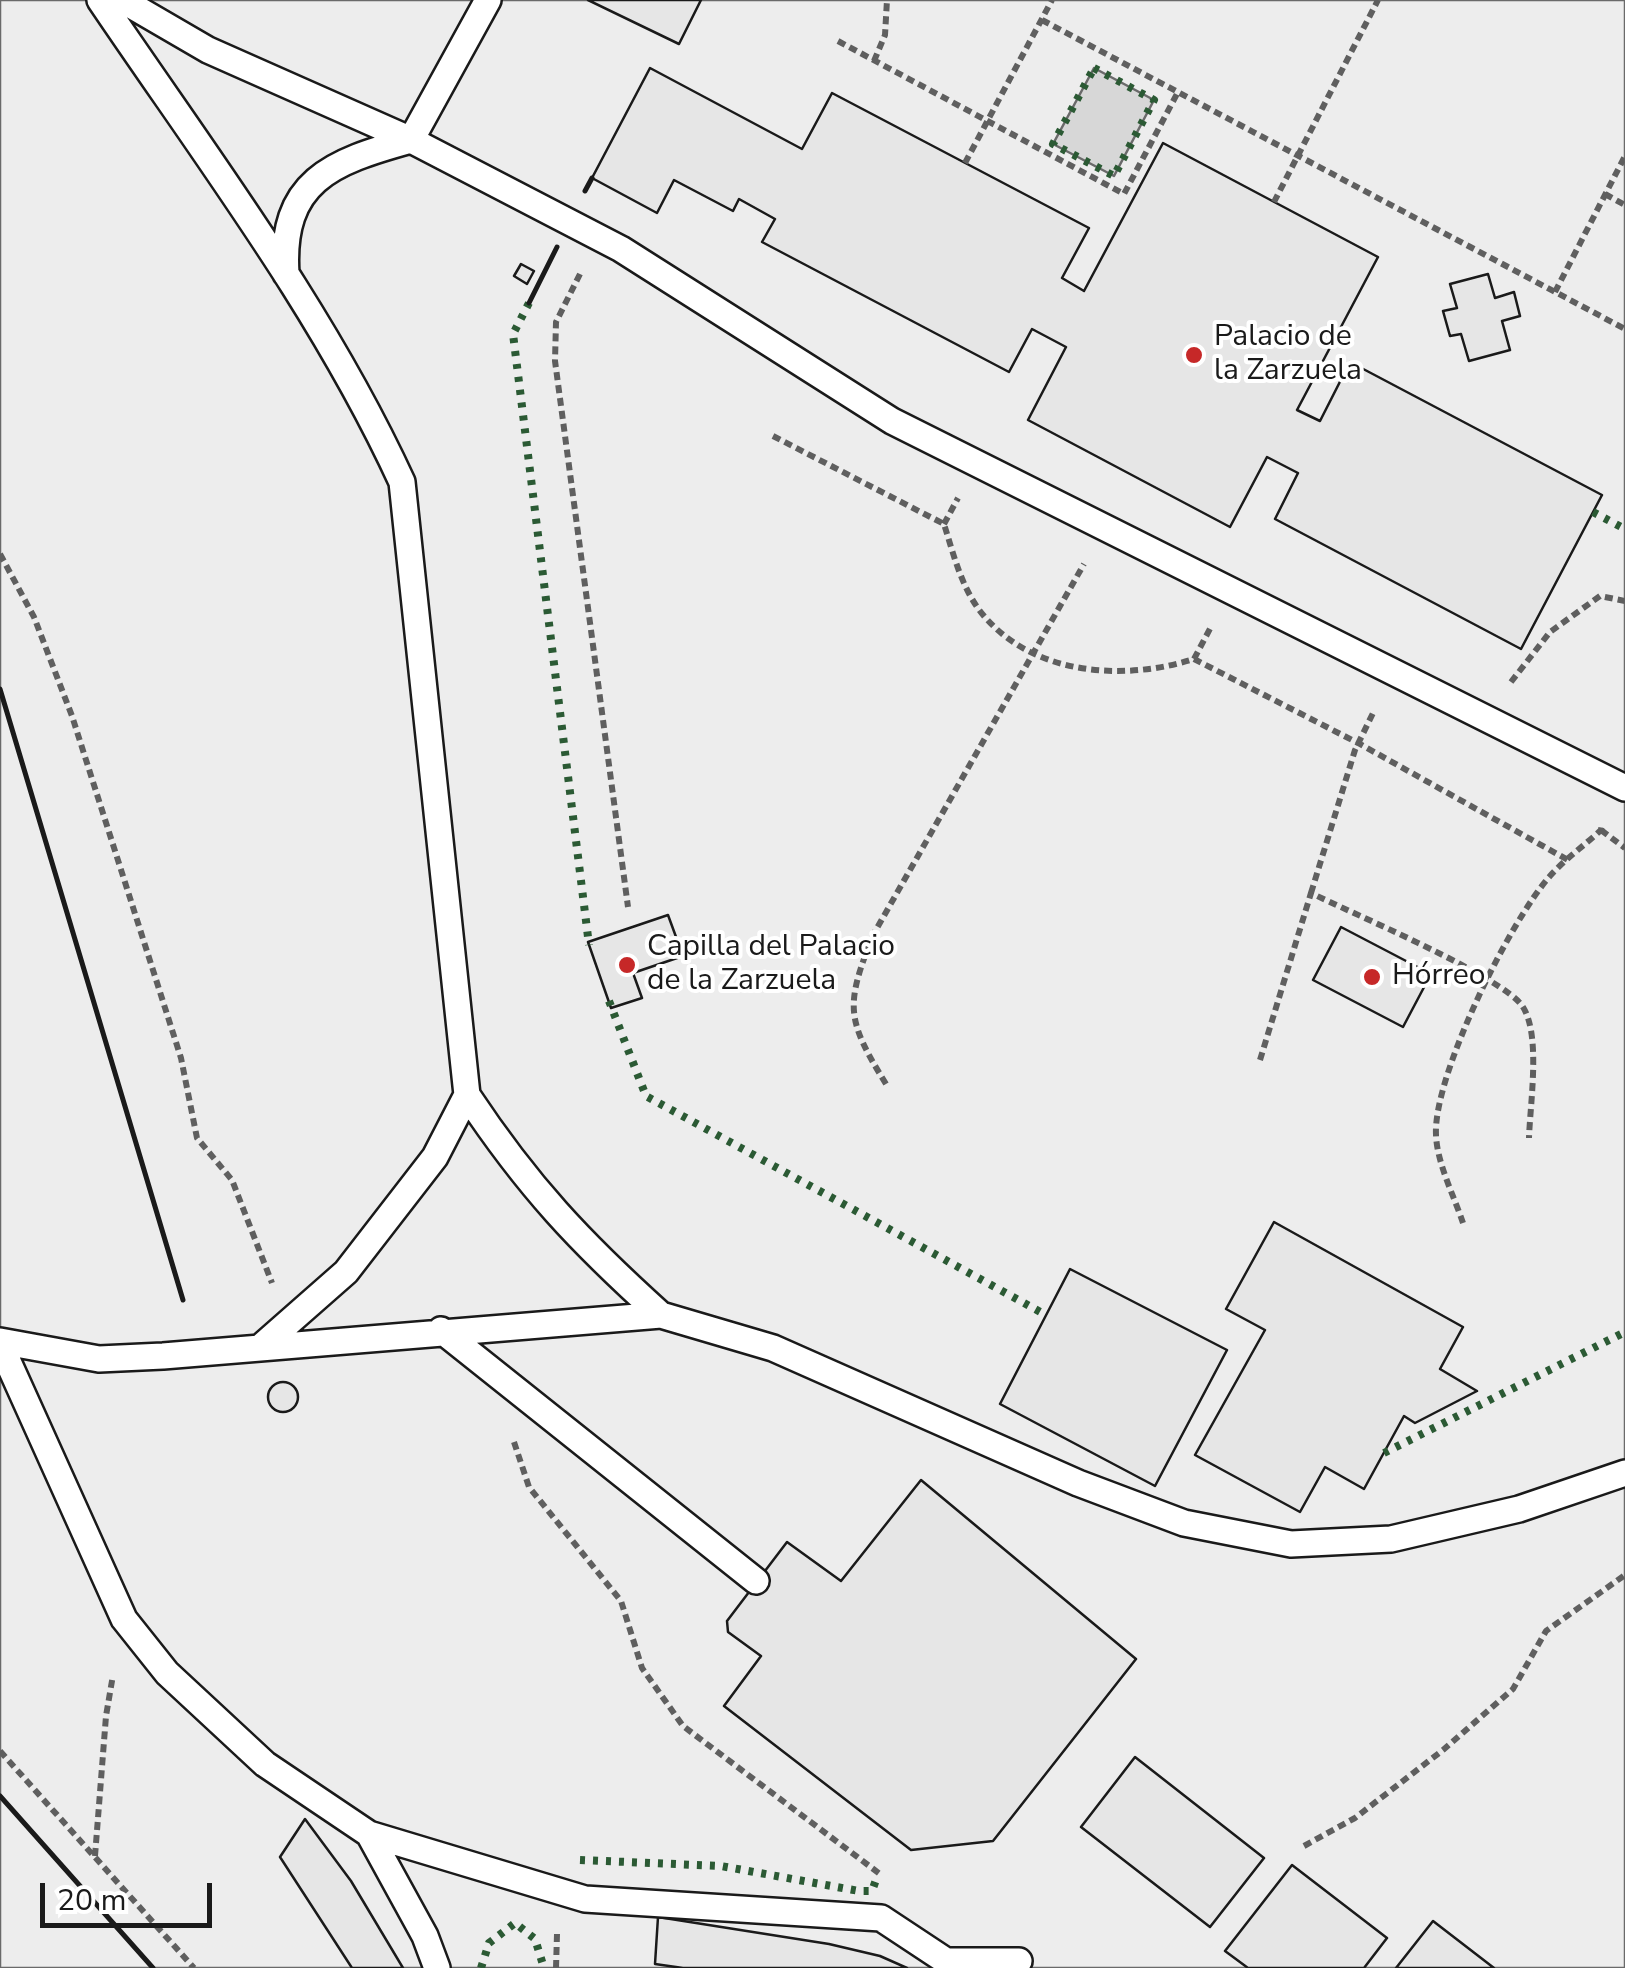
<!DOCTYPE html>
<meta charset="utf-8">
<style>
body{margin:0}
#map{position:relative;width:1625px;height:1968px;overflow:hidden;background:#fff;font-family:"Nunito Sans",sans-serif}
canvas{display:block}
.scale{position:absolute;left:40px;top:1883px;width:172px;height:45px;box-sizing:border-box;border:5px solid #1a1a1a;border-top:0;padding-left:12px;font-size:30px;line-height:35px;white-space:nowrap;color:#1a1a1a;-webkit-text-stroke:8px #fff;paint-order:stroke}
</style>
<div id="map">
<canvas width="1625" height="1968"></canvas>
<div class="scale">20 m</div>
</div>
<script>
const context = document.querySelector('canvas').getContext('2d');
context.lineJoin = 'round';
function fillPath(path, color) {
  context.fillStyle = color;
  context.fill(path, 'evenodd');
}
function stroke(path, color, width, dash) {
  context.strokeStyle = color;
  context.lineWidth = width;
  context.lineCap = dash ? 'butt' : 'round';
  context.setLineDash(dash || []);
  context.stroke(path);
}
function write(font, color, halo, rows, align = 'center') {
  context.font = font + ' "Nunito Sans",sans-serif';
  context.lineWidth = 8;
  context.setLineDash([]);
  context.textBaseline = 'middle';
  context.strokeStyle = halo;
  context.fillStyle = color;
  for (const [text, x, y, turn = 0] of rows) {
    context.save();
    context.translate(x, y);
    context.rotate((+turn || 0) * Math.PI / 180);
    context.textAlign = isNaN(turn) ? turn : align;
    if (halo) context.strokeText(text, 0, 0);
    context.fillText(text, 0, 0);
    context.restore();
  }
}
const built = new Path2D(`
 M 0,0 L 1625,0 L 1625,1968 L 0,1968 Z`);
fillPath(built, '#ededed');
stroke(built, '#6a6a6a', 2.5);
const water = new Path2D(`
 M 1094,68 L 1154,100 L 1114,176 L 1053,144 Z`);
fillPath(water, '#d7d7d7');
stroke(water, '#6a6a6a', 2.5);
const building = new Path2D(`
 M 588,0 L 701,0 L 679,44 Z
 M 650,68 L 802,149 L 832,93 L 1089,228 L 1062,278 L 1084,291 L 1163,143 L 1378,257 L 1297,410 L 1320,421 L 1350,362 L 1602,495 L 1521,649 L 1275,519 L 1298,473 L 1267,457 L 1230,527 L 1028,420 L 1066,347 L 1032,329 L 1009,372 L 762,242 L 775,219 L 739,199 L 733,211 L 674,180 L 657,213 L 592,178 Z
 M 521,264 L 534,271 L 527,284 L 514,276 Z
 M 1488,274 L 1495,298 L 1514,292 L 1520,316 L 1502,321 L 1510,350 L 1469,361 L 1461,334 L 1450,336 L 1443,311 L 1457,308 L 1450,284 Z
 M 668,915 L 683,956 L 633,973 L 642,998 L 611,1008 L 588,942 Z
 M 1341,927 L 1431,974 L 1403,1027 L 1313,980 Z
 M 1274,1222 L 1463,1327 L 1440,1369 L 1477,1391 L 1415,1423 L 1404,1416 L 1364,1489 L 1325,1467 L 1300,1512 L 1195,1455 L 1265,1330 L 1226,1309 Z
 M 1070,1269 L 1227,1350 L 1155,1486 L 1000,1404 Z
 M268 1397a15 15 0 1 1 30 0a15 15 0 1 1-30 0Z
 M 921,1480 L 1136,1659 L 993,1841 L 911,1850 L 724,1706 L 761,1656 L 728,1632 L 727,1621 L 787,1542 L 841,1581 Z
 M 1135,1757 L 1264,1858 L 1210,1927 L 1081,1827 Z
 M 305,1819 L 351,1881 L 403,1968 L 352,1968 L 280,1857 Z
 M 1292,1865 L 1387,1938 L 1364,1968 L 1248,1968 L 1225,1951 Z
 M 658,1917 L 829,1944 L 880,1956 L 907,1968 L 683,1968 L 655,1964 Z
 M 1433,1921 L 1494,1968 L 1396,1968 Z`);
fillPath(building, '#e6e6e6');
stroke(building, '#1a1a1a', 2.5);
const service = new Path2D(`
 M 100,0 C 206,157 323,310 402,482 L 467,1095 L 435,1157 L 346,1272 L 263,1345
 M 122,0 L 208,50 L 411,140 C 331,162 280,181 286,274
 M 488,0 L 411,140 L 621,249 L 892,421 L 1625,788
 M 467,1095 C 528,1187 580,1242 661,1315
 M 441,1330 L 756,1581
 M 0,1341 L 99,1359 L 163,1356 L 661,1315 L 773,1348 L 1078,1483 L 1184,1523 L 1291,1544 L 1391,1539 L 1519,1509 L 1625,1473
 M 0,1344 L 124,1619 L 167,1673 L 265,1764 L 369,1834 L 585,1899 L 881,1918 L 946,1961 L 1019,1961
 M 369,1834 L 425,1936 L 437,1968`);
stroke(service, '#1a1a1a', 30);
stroke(new Path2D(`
 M 1042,20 L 1625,329
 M 838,41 L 1124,194 L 1178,92
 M 874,61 L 885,35 L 887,0
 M 965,163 L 1052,0
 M 1605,194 L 1625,205
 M 1274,202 L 1378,0
 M 580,274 L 556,322 L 555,361 L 628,907
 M 1555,292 L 1625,156
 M 773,436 L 944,524 C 954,556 962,590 984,616 C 1035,676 1125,681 1194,659 L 1358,743 L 1568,860
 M 944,524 L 958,498
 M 0,554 L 34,617 L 72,716 L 181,1058 L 197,1138 L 232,1180 L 272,1283
 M 1194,659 L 1212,625
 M 1511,682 L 1550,632 L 1600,596 L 1625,601
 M 1601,830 L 1625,848
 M 1311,893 L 1355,750 L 1374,711
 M 1260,1060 L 1311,893 C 1349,912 1506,978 1523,1007 C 1541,1036 1530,1104 1529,1138
 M 886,1084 C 846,1019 845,1006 873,935 L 1084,564
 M 1463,1223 C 1454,1196 1437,1163 1436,1135 C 1433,1076 1510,921 1550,876 C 1565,859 1585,845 1601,830 L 1602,823
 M 514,1442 L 529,1487 L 621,1601 L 642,1668 L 683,1726 L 880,1874
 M 0,1751 L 194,1968
 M 1304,1846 L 1355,1818 L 1443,1750 L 1513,1689 L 1546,1631 L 1625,1575
 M 95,1856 L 106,1716 L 113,1675
 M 556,1968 L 557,1934`), '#5f5f5f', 6, [8, 5]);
stroke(service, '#fff', 25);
stroke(new Path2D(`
 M 1094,68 L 1154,100 L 1114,176 L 1053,144 Z
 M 529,303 L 513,334 L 589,945
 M 1593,512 L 1625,529
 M 609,1001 L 646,1096 L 1046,1315
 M 1384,1453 L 1625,1332
 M 580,1860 L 721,1866 L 859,1891 L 872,1891 L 877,1877
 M 481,1968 L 489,1943 L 515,1923 L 535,1939 L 544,1968`), '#2b5a34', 8, [5, 8]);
stroke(new Path2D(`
 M 585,191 L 592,178
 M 529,303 L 557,247
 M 0,689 L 183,1300
 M 0,1796 L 153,1968`), '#1a1a1a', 5);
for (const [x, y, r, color] of [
 [1194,355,10,"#c62828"],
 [627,965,10,"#c62828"],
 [1372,977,10,"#c62828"]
]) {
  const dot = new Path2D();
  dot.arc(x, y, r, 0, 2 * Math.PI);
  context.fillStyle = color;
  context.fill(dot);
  stroke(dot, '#fff', 4);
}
write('30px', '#1a1a1a', '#fff', [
 ["Palacio de",1214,338],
 ["la Zarzuela",1214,372],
 ["Capilla del Palacio",647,948],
 ["de la Zarzuela",647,982],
 ["Hórreo",1392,977]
], 'left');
</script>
